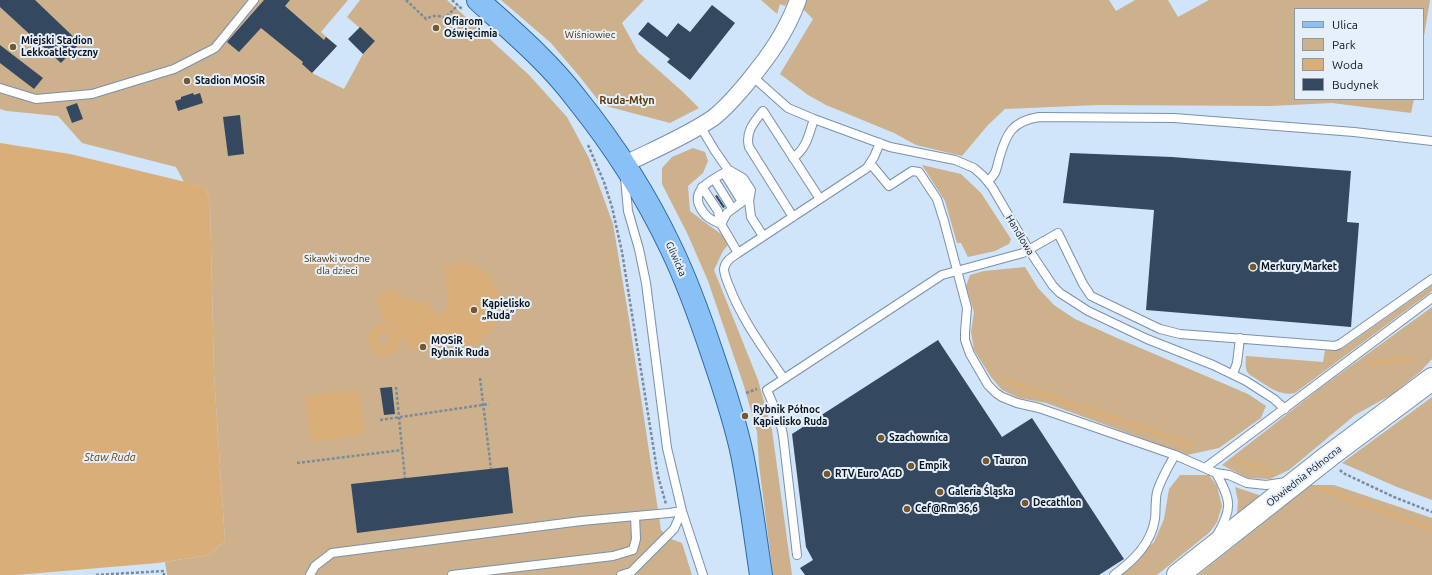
<!DOCTYPE html>
<meta charset="utf-8">
<style>
body{margin:0}
#map{position:relative;width:1432px;height:575px;overflow:hidden;background:#d0e4fa;font-family:Ubuntu,sans-serif}
canvas{display:block}
.legend{position:absolute;left:1294px;top:8px;width:130px;height:92px;box-sizing:border-box;background:#e6f0fb;border:1px solid #8e98a3;margin:0;padding:5px 7px;list-style:none;font-size:12px;color:#0b141e}
.legend li{display:flex;align-items:center;gap:8px;height:20px}
.legend b{width:20px;border:1px solid #8e98a3}
</style>
<div id="map">
<canvas width="1432" height="575"></canvas>
<ul class="legend">
<li><b style="height:5px;background:#89c0f6"></b>Ulica</li>
<li><b style="height:11px;background:#cdb08c"></b>Park</li>
<li><b style="height:11px;background:#d9ae78"></b>Woda</li>
<li><b style="height:11px;background:#344960"></b>Budynek</li>
</ul>
</div>
<script>
const context = document.querySelector('canvas').getContext('2d');
context.lineJoin = 'round';
function fillPath(path, color) {
  context.fillStyle = color;
  context.fill(path, 'evenodd');
}
function stroke(path, color, width, dash) {
  context.strokeStyle = color;
  context.lineWidth = width;
  context.lineCap = dash ? 'butt' : 'round';
  context.setLineDash(dash || []);
  context.stroke(path);
}
function write(font, color, halo, rows, align = 'center') {
  context.font = font + ' Ubuntu,sans-serif';
  context.lineWidth = 4;
  context.setLineDash([]);
  context.textBaseline = 'middle';
  context.strokeStyle = halo;
  context.fillStyle = color;
  for (const [text, x, y, turn = 0] of rows) {
    context.save();
    context.translate(x, y);
    context.rotate((+turn || 0) * Math.PI / 180);
    context.textAlign = isNaN(turn) ? turn : align;
    if (halo) context.strokeText(text, 0, 0);
    context.fillText(text, 0, 0);
    context.restore();
  }
}
fillPath(new Path2D(`
 M 0,0 L 348,0 L 321,32 L 337,46 L 312,73 L 344,89 L 363,54 L 375,41 L 347,17 L 360,0 L 447,0 L 529,75 L 567,117 L 589,158 L 613,224 L 629,319 L 661,530 L 671,539 L 682,543 L 692,575 L 167,575 L 165,562 L 209,555 L 225,541 L 214,375 L 210,202 L 206,187 L 184,182 L 176,167 L 82,143 L 58,116 L 7,111 L 0,109 Z
 M 501,0 L 644,0 L 622,23 L 638,52 L 683,92 L 699,108 L 670,123 L 602,105 L 580,77 L 551,43 Z
 M 761,0 L 789,0 L 785,6 L 780,4 L 777,14 Z
 M 805,0 L 1109,0 L 1116,11 L 1135,0 L 1168,0 L 1178,17 L 1209,0 L 1430,0 L 1423,42 L 1423,9 L 1295,9 L 1295,99 L 1414,99 L 1411,113 L 1332,103 L 1271,106 L 1098,105 L 1005,109 L 988,125 L 962,156 L 916,145 L 894,133 L 826,105 L 808,95 L 780,74 L 813,19 L 801,7 Z
 M 693,148 L 705,152 L 708,161 L 703,173 L 688,186 L 690,211 L 703,221 L 731,241 L 723,251 L 714,270 L 758,380 L 772,430 L 792,575 L 773,575 L 759,465 L 757,432 L 744,386 L 708,281 L 688,235 L 662,184 L 662,168 L 672,157 Z
 M 922,165 L 961,174 L 981,193 L 1011,239 L 1009,244 L 995,251 L 968,257 L 961,243 L 957,243 L 945,201 Z
 M 1025,267 L 1038,288 L 1054,305 L 1075,319 L 1117,338 L 1248,394 L 1266,406 L 1261,418 L 1219,448 L 1187,455 L 1046,403 L 1019,398 L 1002,390 L 991,377 L 974,350 L 971,332 L 974,312 L 966,286 L 970,275 L 984,271 Z
 M 1432,285 L 1432,291 L 1295,393 C 1278,397 1264,383 1250,375 C 1244,370 1246,363 1246,356 L 1323,362 L 1325,350 L 1342,349 Z
 M 1432,307 L 1432,359 L 1420,372 L 1391,395 L 1355,415 L 1289,470 L 1270,479 L 1247,478 L 1222,465 L 1319,389 Z
 M 1432,397 L 1432,500 L 1397,487 L 1342,463 Z
 M 1180,475 L 1209,475 L 1217,486 L 1222,506 L 1217,522 L 1210,532 L 1157,575 L 1117,575 L 1154,542 L 1164,519 L 1169,489 Z
 M 1311,485 L 1334,485 L 1432,518 L 1432,575 L 1198,575 Z
 M 1235,487 L 1262,496 L 1237,515 L 1238,501 Z`), '#cdb08c');
fillPath(new Path2D(`
 M 0,143 L 70,154 L 206,187 L 210,202 L 214,375 L 225,541 L 209,555 L 158,563 L 16,575 L 0,575 Z
 M 463,263 C 476,265 487,271 494,282 L 491,284 L 493,287 L 496,286 C 499,291 500,296 501,302 L 499,302 L 499,304 L 501,305 L 500,314 L 496,314 L 495,318 L 498,319 C 492,334 480,343 465,346 L 464,341 L 460,342 L 460,343 L 413,349 L 412,347 L 406,347 L 404,338 L 400,336 C 400,343 399,351 391,354 C 386,356 380,356 376,353 C 357,342 377,311 395,330 L 396,329 L 390,323 L 381,320 L 383,313 C 367,294 395,279 404,301 L 416,299 L 416,303 L 429,302 C 430,315 444,319 448,305 L 444,265 L 450,264 L 451,268 L 455,267 L 454,264 ZM 385,333 L 390,337 L 391,341 L 387,345 L 383,346 L 378,342 L 378,338 L 381,334 Z
 M 359,390 L 364,434 L 311,442 L 305,396 Z`), '#d9ae78');
stroke(new Path2D(`
 M 1369,363 L 1415,359
 M 1005,381 L 1192,445
 M 1237,460 L 1271,472
 M 1319,488 L 1432,529`), '#d9ae78', 4.5);
fillPath(new Path2D(`
 M 0,0 L 35,0 L 80,43 L 61,63 L 0,7 Z
 M 264,0 L 290,0 L 285,6 L 324,40 L 326,37 L 337,46 L 312,73 L 302,64 L 303,62 L 261,28 L 239,52 L 227,42 Z
 M 712,5 L 735,23 L 690,80 L 667,62 L 670,59 L 638,34 L 648,22 L 667,37 L 678,23 L 690,32 Z
 M 360,27 L 375,41 L 363,54 L 348,39 Z
 M 0,45 L 43,78 L 34,89 L 0,63 Z
 M 193,93 L 194,95 L 200,93 L 203,103 L 178,111 L 175,101 L 181,99 L 181,97 Z
 M 77,103 L 83,119 L 72,123 L 66,107 Z
 M 240,115 L 244,154 L 228,156 L 223,117 Z
 M 1070,153 L 1172,157 L 1351,171 L 1347,222 L 1359,223 L 1351,327 L 1146,310 L 1154,210 L 1063,203 Z
 M 717,195 L 725,207 L 723,208 L 715,196 Z
 M 938,340 L 1002,437 L 1032,418 L 1124,559 L 1099,575 L 805,575 L 800,568 L 813,560 L 806,547 L 792,434 Z
 M 392,387 L 395,414 L 384,415 L 380,388 Z
 M 508,467 L 513,513 L 357,533 L 351,484 Z`), '#344960');
const service = new Path2D(`
 M 752,76 L 788,108 L 814,119 L 890,147 L 955,160 L 974,168 L 983,176 L 992,187 L 1029,250 L 1053,286 L 1060,293 L 1088,311 L 1147,339 L 1213,365 L 1246,381 L 1274,399 L 1285,409
 M 0,88 L 36,99 L 92,94 L 174,69 L 215,48 L 254,0
 M 700,126 L 715,151 L 745,194 L 749,201 L 751,217 L 763,236
 M 793,158 C 807,148 809,134 814,119
 M 870,163 L 889,186 L 912,171 L 919,172 L 937,199 L 944,221 L 967,308 L 965,332 L 965,340 L 970,354 L 988,385 L 996,393 L 1002,397 L 1017,403 L 1039,408 L 1175,455 L 1216,473 L 1229,475 L 1247,483 L 1266,485 L 1286,482
 M 724,173 L 742,202 L 727,213 L 721,224 C 710,219 706,218 700,207 C 690,188 716,178 729,170 L 743,178 L 751,190 L 749,201
 M 625,178 L 628,211 L 639,249 L 646,283 L 667,448 L 682,511 L 703,575
 M 714,179 L 732,208
 M 988,181 C 997,173 996,170 999,159 C 1006,134 1012,121 1039,117 L 1174,118 L 1354,132 L 1432,141
 M 702,187 L 718,211 L 721,224 L 738,253
 M 793,217 L 749,147 C 745,132 754,122 763,111 L 820,199
 M 1233,374 L 1237,363 L 1240,338
 M 784,379 C 764,349 742,320 729,286 C 727,281 724,274 724,269 C 725,261 732,257 738,253 L 867,168 L 874,157 L 880,143
 M 1205,468 L 1432,298
 M 1216,473 C 1231,500 1233,508 1217,535
 M 797,555 L 783,435 L 780,421 L 767,390 L 942,275 L 1023,253 L 1058,233 L 1083,284 L 1091,296 L 1160,329 L 1180,334 L 1335,346 L 1340,344 L 1432,279
 M 310,575 L 315,566 L 332,553 L 581,521 L 669,513 L 682,511 L 674,529 L 631,572 L 621,575
 M 452,575 L 613,556 L 633,550 L 636,539 L 635,516
 M 1114,575 C 1133,561 1151,544 1155,519 C 1156,510 1155,501 1157,492 C 1161,479 1168,467 1175,455`);
const minor = new Path2D(`
 M 623,165 C 653,150 685,137 713,118 C 726,108 737,95 747,83 C 769,56 786,33 798,0`);
const secondary = new Path2D(`
 M 1178,575 L 1329,456 L 1432,379`);
const primary = new Path2D(`
 M 478,0 C 512,31 548,61 576,98 C 613,144 646,195 671,248 C 688,283 701,320 713,356 C 724,388 735,421 742,454 C 750,494 755,535 761,575`);
stroke(service, '#7a91ab', 10);
stroke(minor, '#7a91ab', 18);
stroke(secondary, '#7a91ab', 24);
stroke(primary, '#2a68a6', 24);
stroke(new Path2D(`
 M 406,0 L 426,19 C 433,15 438,15 445,18 L 458,5
 M 452,0 L 462,9
 M 588,145 L 604,182 L 612,207 L 622,252 L 658,476 L 666,504
 M 480,378 L 491,469
 M 396,387 L 405,478
 M 746,393 L 757,389
 M 380,420 L 489,404
 M 297,463 L 402,450
 M 1340,470 L 1343,473 L 1394,497 L 1432,512
 M 96,575 L 164,571 L 164,575`), '#7b8b9b', 2.5, [3, 2]);
stroke(service, '#fff', 8);
stroke(minor, '#fff', 16);
stroke(secondary, '#fff', 22);
stroke(primary, '#89c0f6', 22);
for (const [x, y, r, color] of [
 [436,28,4,"#77572d"],
 [13,47,4,"#77572d"],
 [187,81,4,"#77572d"],
 [1253,267,4,"#77572d"],
 [474,310,4,"#77572d"],
 [423,347,4,"#77572d"],
 [745,416,4,"#77572d"],
 [881,438,4,"#77572d"],
 [986,461,4,"#77572d"],
 [911,466,4,"#77572d"],
 [827,474,4,"#77572d"],
 [940,492,4,"#77572d"],
 [1025,503,4,"#77572d"],
 [907,509,4,"#77572d"]
]) {
  const dot = new Path2D();
  dot.arc(x, y, r, 0, 2 * Math.PI);
  context.fillStyle = color;
  context.fill(dot);
  stroke(dot, '#e6f0fb', 1.5);
}
write('bold 10px', '#0b141e', '#e6f0fb', [
 ["Ofiarom",444,22],
 ["Oświęcimia",444,34],
 ["Miejski Stadion",21,41],
 ["Lekkoatletyczny",21,53],
 ["Stadion MOSiR",195,81],
 ["Merkury Market",1261,267],
 ["Kąpielisko",482,304],
 ["„Ruda”",482,316],
 ["MOSiR",431,341],
 ["Rybnik Ruda",431,353],
 ["Rybnik Północ",753,410],
 ["Kąpielisko Ruda",753,422],
 ["Szachownica",889,438],
 ["Tauron",994,461],
 ["Empik",919,466],
 ["RTV Euro AGD",835,474],
 ["Galeria Śląska",948,492],
 ["Decathlon",1033,503],
 ["Cef@Rm 36,6",915,509]
], 'left');
write('10px', '#4b2f01', '#e6f0fb', [
 ["Wiśniowiec",590,35],
 ["Sikawki wodne",337,259],
 ["dla dzieci",337,271]
]);
write('10px', '#0b141e', '#e6f0fb', [
 ["Handlowa",1020,235,59],
 ["Gliwicka",676,259,66],
 ["Obwiednia Północna",1304,476,-38]
]);
write('bold 11px', '#5d3b03', '#e6f0fb', [
 ["Ruda-Młyn",627,100]
]);
write('italic 11px', '#62441a', '#e6f0fb', [
 ["Staw Ruda",110,457]
]);
</script>
